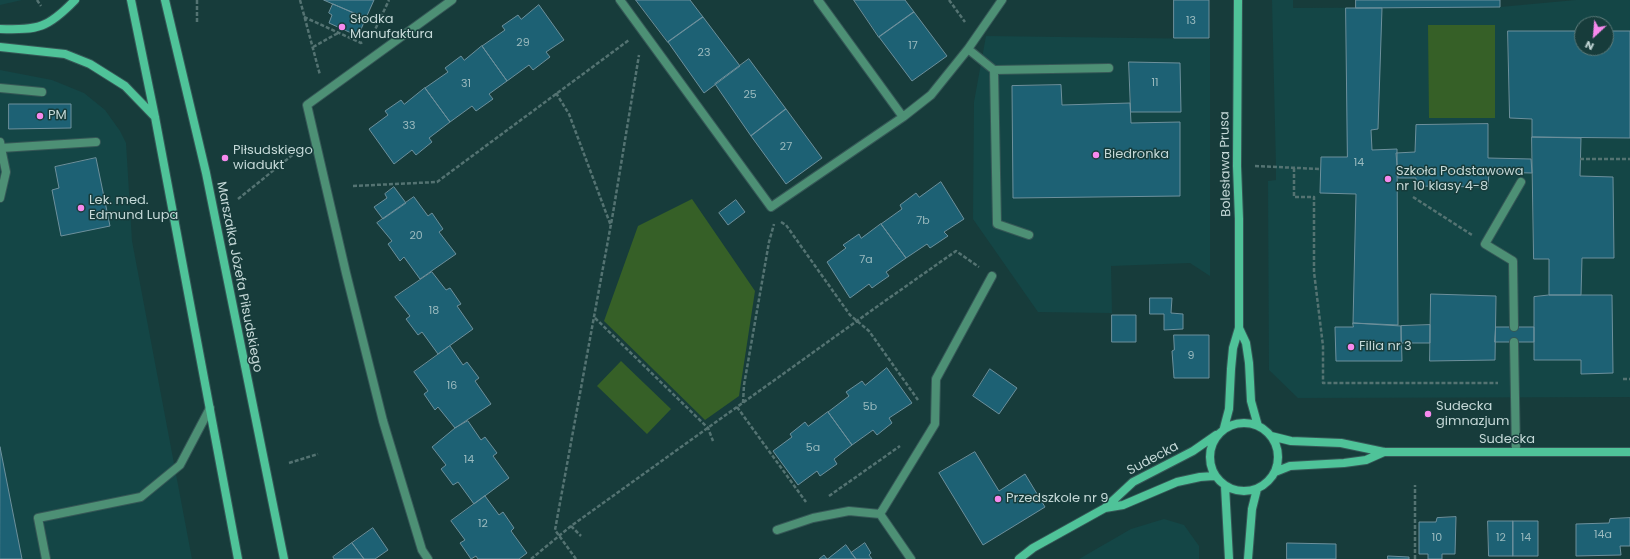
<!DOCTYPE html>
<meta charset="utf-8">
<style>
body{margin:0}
#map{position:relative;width:1630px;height:559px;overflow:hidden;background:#173c3b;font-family:Poppins,sans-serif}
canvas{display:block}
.north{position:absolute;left:1574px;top:16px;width:40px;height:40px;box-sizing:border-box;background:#173c3b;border:1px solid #5c7a79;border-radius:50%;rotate:206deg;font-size:11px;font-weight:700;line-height:16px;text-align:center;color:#c4d8d7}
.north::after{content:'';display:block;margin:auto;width:14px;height:18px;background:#f689ed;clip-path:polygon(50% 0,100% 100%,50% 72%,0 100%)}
</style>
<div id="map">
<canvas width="1630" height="559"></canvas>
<div class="north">N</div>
</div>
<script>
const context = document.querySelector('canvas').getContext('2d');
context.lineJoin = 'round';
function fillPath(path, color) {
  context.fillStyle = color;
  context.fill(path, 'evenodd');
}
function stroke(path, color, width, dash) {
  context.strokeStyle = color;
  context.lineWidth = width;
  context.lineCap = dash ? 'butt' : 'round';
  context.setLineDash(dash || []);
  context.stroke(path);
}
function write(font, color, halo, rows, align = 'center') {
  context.font = font + ' Poppins,sans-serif';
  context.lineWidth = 3;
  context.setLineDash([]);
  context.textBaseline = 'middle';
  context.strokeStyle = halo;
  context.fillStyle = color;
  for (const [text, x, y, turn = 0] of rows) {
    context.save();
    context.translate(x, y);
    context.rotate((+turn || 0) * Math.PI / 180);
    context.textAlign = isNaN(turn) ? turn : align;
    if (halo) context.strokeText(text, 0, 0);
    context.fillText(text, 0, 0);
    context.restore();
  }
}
fillPath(new Path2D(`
 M 0,0 L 22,0 L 0,5 Z
 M 1272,0 L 1293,0 L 1293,8 L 1500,7 L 1576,0 L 1630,0 L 1630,397 L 1298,398 L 1269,370 L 1268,181 L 1276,180 L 1276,167 ZM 1582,24 L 1606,24 L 1606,48 L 1582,48 Z
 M 986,36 L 1210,39 L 1210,276 L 1190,263 L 1111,266 L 1112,313 L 1038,312 L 973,219 L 974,102 Z
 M 0,70 L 52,80 L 84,93 L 105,110 L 120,131 L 126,143 L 132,241 L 192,559 L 0,559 Z
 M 1164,519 L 1184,525 L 1199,546 L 1199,559 L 1079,559 L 1131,529 Z`), '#144646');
fillPath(new Path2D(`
 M 1428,25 L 1495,25 L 1495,118 L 1429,118 Z
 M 692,199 L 755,291 L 739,396 L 705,420 L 604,321 L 638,226 Z
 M 621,361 L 671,409 L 647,434 L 597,386 Z`), '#366027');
const building = new Path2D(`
 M 324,0 L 374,0 L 366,18 Z
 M 636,0 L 690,0 L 703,17 L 668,42 Z
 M 854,0 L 905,0 L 914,12 L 879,37 Z
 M 1174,0 L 1209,0 L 1209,38 L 1174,38 Z
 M 1356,0 L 1500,0 L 1500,7 L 1356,8 Z
 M 333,4 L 366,18 L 358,36 L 329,23 L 332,15 L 329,13 Z
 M 539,5 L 564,40 L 546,52 L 550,57 L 533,70 L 529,65 L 507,81 L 482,46 L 505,30 L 502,26 L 518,15 L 521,19 Z
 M 1346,8 L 1382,8 L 1378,129 L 1371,130 L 1372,150 L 1397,149 L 1398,325 L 1353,323 L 1356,194 L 1320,193 L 1321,157 L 1347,157 Z
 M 914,12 L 947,56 L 912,81 L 879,37 Z
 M 703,17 L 740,66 L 704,93 L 668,42 Z
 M 1508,31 L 1582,31 L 1582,48 L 1606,48 L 1606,31 L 1630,31 L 1630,138 L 1532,137 L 1532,119 L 1510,118 Z
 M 482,46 L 507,81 L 489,94 L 493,99 L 476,111 L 472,106 L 450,122 L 425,88 L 448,72 L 445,68 L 461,56 L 464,60 Z
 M 749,59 L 786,109 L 751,136 L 715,84 Z
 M 1129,62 L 1180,63 L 1181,112 L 1131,112 Z
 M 1061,85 L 1062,105 L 1130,103 L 1131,123 L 1180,122 L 1180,196 L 1013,198 L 1012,86 Z
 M 425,88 L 450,122 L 429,138 L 432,142 L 416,155 L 412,150 L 394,164 L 369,129 L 388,115 L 385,111 L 401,100 L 404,104 Z
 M 9,104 L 71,104 L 71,128 L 9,129 Z
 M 786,109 L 822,158 L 786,184 L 751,136 Z
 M 1488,124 L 1488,158 L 1531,159 L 1532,173 L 1489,172 L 1488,187 L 1416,186 L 1416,178 L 1398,178 L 1396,153 L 1415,152 L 1416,125 Z
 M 1532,137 L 1581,138 L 1580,176 L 1613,177 L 1614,258 L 1582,258 L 1581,295 L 1549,295 L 1549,259 L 1534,259 Z
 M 96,158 L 110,226 L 61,236 L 52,190 L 59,188 L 55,167 Z
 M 941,182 L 964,219 L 944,232 L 948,236 L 930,248 L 927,244 L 906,258 L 881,224 L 902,209 L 900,205 L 916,193 L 919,197 Z
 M 394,187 L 406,203 L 383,219 L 374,207 L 387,198 L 385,194 Z
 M 414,197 L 428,216 L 432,213 L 443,229 L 439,232 L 456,254 L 420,279 L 404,257 L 400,261 L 388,244 L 392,241 L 377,223 Z
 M 736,200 L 745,212 L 728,225 L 719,213 Z
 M 881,224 L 906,258 L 886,272 L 889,276 L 876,285 L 872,288 L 869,284 L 850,298 L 827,262 L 846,248 L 843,245 L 859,234 L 861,238 Z
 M 432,272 L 446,290 L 450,288 L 461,304 L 457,306 L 473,329 L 438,354 L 422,332 L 418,335 L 406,319 L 410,316 L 395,297 Z
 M 1431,294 L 1496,296 L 1495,360 L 1430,361 Z
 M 1549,295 L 1612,295 L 1613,373 L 1581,374 L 1581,360 L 1534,360 L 1534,297 Z
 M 1150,298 L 1172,298 L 1171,313 L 1183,314 L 1183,329 L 1164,330 L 1164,314 L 1150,314 Z
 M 1112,315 L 1136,315 L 1136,342 L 1112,342 Z
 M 1353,323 L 1401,326 L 1402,361 L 1336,361 L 1335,327 L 1353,327 Z
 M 1430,325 L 1430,343 L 1401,343 L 1401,326 Z
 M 1496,327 L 1534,327 L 1534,342 L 1495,342 Z
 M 1174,335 L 1209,335 L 1209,378 L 1174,378 L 1172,351 L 1174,350 Z
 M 450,346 L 463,365 L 467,362 L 479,378 L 475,381 L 491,404 L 455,428 L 438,407 L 435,410 L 424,394 L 428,391 L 414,372 Z
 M 887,368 L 912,403 L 889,418 L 892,423 L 877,435 L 873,430 L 852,445 L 828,412 L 849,396 L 846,392 L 862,381 L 865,385 Z
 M 990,369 L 1017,388 L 999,414 L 973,396 Z
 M 828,412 L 852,445 L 834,459 L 837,464 L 820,476 L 817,471 L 798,485 L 773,451 L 792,437 L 790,434 L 805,422 L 808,426 Z
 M 468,421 L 481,440 L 485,437 L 497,453 L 493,456 L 509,478 L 474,504 L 458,482 L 453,485 L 441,469 L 446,465 L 432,447 L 455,428 Z
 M 0,447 L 22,559 L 0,559 Z
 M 975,452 L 999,491 L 1025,474 L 1045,507 L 983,545 L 939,473 Z
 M 485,496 L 499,515 L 503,512 L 514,528 L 511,531 L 527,553 L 519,559 L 478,559 L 476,556 L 471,559 L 460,543 L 465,540 L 451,521 Z
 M 1456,517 L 1455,554 L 1442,554 L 1442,559 L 1428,559 L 1428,554 L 1419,554 L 1419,522 L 1436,522 L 1437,518 Z
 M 1630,518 L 1630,546 L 1620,546 L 1621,555 L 1576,556 L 1576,524 L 1609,523 L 1610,519 Z
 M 1488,521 L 1513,521 L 1513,556 L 1489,556 Z
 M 1513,521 L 1538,521 L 1538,556 L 1513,556 Z
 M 373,528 L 388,550 L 375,559 L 364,559 L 352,543 Z
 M 352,543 L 364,559 L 334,559 L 333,557 Z
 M 865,543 L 871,553 L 869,555 L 872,559 L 856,559 L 851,553 Z
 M 1287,543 L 1336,544 L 1336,559 L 1287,559 Z
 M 846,545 L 856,559 L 819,559 L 824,555 L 827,559 Z
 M 1388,556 L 1409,557 L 1409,559 L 1388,559 Z`);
fillPath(building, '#1d6174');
stroke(building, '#6d909c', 1);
const lane = new Path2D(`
 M 620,0 L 771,207 L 903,117 L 931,95 L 968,49 L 1002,0
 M 818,0 L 903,117
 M 968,49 L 994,70 L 997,224 L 1029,235
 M 994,70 L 1109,68
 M 0,88 L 42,92
 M 0,142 L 1,148 L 96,142
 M 0,198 L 6,172 L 1,148
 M 1514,327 L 1513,261 L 1485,244 L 1521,182
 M 1514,342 L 1516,452
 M 777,530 L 813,518 L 849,511 L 880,514
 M 46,559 L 38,518 L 141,497 L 180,465 L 210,408
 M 911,559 L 880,514 L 935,424 L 936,379 L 992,276`);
const street = new Path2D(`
 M 428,559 L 422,550 L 383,421 L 346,273 L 307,105 L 452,0`);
const secondary = new Path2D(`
 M 131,0 L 155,117 L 238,559
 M 165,0 L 206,173 L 284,559
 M 0,29 C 39,30 48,28 75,0
 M 0,47 L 65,54 L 90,64 L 125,86 L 155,117
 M 1239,328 L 1246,343 L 1249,363 L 1251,401 L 1258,426
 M1210 457a34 34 0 1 1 68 0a34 34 0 1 1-68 0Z
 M 1224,428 L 1229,409 L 1231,369 L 1233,348 L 1239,328 L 1239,219 L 1237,166 L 1238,0
 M 1271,436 L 1291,441 L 1341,443 L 1384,452 L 1630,452
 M 1275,472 L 1290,466 L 1344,463 L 1366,460 L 1384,452
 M 1225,486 L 1229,559
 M 1105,508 L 1123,505 L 1177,482 L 1200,477 L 1214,476
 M 1019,559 L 1033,548 L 1105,508 L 1133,482 L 1193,451 L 1216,435
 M 1248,559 L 1252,509 L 1257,489`);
stroke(lane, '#365857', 10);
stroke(street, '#365857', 10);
stroke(secondary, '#365857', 10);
stroke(new Path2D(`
 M 37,0 L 41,6
 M 197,0 L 197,23
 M 300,0 L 320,75
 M 949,0 L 965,22
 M 304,17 L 361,43 L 363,42
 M 373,34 L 389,0
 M 313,47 L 338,33
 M 556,93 L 569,114 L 611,226
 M 1580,159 L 1630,159
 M 1255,166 L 1320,169
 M 1294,168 L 1294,197 L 1314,197 L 1314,272 L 1323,346 L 1323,383 L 1498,383
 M 353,186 L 437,182 L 629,40
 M 1413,197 L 1472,235
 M 238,199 L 300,149
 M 781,222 L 786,225 L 850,315 L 869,331 L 918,400
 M 595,318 L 708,428 L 713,441
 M 1623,379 L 1630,379
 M 743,403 L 744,385 L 769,242 L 774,224
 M 737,407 L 806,502
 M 289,463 L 318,454
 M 829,496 L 900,446
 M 571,526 L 581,536
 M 531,559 L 571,526 L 875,308 L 956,251 L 979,267
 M 576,559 L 555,530 L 613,213 L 639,55
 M 1415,559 L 1415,485`), '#547372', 2.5, [4, 2]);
stroke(lane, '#4d9075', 8);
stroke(street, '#4d9075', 8);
stroke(secondary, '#4fc399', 8);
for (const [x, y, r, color] of [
 [342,27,4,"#f689ed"],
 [40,116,4,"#f689ed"],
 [1096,155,4,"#f689ed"],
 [225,158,4,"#f689ed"],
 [1388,179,4,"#f689ed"],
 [81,208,4,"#f689ed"],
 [1351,347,4,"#f689ed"],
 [1428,414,4,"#f689ed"],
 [998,499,4,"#f689ed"]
]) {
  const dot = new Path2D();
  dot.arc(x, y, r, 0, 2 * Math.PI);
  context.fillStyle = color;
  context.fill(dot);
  stroke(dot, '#173c3b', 1.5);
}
write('11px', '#9ababe', null, [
 ["13",1191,21],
 ["29",523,43],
 ["17",913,46],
 ["23",704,53],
 ["11",1155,83],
 ["31",466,84],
 ["25",750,95],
 ["33",409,126],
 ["27",786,147],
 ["14",1359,163],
 ["7b",923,221],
 ["20",416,236],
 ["7a",866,260],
 ["18",434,311],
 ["9",1191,356],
 ["16",452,386],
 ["5b",870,407],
 ["5a",813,448],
 ["14",469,460],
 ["12",483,524],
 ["14a",1603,535],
 ["10",1437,538],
 ["12",1501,538],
 ["14",1526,538]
]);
write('13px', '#c4d8d7', '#173c3b', [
 ["Słodka",350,20],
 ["Manufaktura",350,35],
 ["PM",48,116],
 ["Piłsudskiego",233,151],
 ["wiadukt",233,166],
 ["Biedronka",1104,155],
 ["Szkoła Podstawowa",1396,172],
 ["nr 10 klasy 4-8",1396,187],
 ["Lek. med.",89,201],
 ["Edmund Lupa",89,216],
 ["Filia nr 3",1359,347],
 ["Sudecka",1436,407],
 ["gimnazjum",1436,422],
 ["Przedszkole nr 9",1006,499]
], 'left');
write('13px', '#c4d8d7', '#173c3b', [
 ["Bolesława Prusa",1226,164,-91],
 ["Marszałka Józefa Piłsudskiego",239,277,79],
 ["Sudecka",1507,440],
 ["Sudecka",1153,459,-28]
]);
</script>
